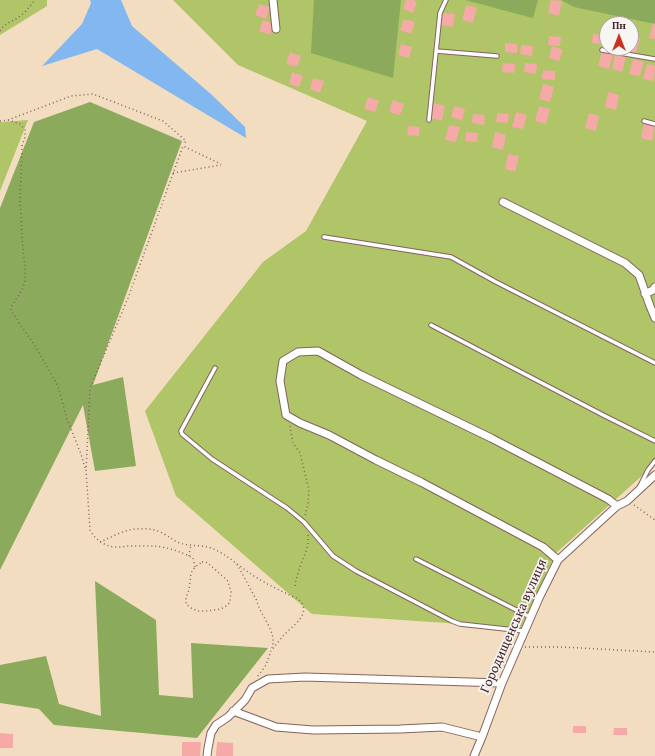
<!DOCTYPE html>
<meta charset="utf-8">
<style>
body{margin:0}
#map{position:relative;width:655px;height:756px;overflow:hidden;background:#f3ddc0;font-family:"Gentium Book Plus",serif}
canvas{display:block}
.north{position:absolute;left:599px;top:16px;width:40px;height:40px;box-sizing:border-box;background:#f6f6f2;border:1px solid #b1a0a2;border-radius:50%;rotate:0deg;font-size:11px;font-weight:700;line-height:16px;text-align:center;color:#4a1f2b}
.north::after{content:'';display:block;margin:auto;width:14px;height:18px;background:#c8321e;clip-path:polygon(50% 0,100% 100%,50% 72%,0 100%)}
</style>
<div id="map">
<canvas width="655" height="756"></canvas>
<div class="north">Пн</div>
</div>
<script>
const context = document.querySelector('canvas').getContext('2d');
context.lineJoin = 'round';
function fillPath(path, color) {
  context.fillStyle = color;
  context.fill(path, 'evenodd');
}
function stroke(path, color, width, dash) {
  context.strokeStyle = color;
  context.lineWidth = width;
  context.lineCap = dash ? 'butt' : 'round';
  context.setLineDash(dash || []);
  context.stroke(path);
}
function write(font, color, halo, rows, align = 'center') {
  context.font = font + ' "Gentium Book Plus",serif';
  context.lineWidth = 3.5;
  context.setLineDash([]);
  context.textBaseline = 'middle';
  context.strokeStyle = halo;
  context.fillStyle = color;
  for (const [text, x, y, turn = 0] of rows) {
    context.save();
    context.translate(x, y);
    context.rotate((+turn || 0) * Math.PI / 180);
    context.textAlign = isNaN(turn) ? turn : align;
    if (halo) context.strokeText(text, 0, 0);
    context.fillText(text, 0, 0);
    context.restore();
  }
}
fillPath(new Path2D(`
 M 0,0 L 47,0 L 47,6 L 0,35 Z
 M 173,0 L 655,0 L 655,464 L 556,553 L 521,628 L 312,614 L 176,496 L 145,411 L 263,262 L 306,231 L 367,121 L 238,65 ZM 607,24 L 631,24 L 631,48 L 607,48 Z
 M 28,120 L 0,191 L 0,122 Z`), '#b0c468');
fillPath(new Path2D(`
 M 314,0 L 401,0 L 393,78 L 311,53 Z
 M 465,0 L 538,0 L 533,18 Z
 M 561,0 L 655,0 L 655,24 L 574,7 Z
 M 90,102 L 182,141 L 93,385 L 123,377 L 136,466 L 95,471 L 83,405 L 0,570 L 0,208 L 34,122 Z
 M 95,581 L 156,620 L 159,695 L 193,698 L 191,643 L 268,648 L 197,738 L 54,725 L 39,709 L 0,703 L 0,665 L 46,656 L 59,704 L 101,716 Z`), '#8caa5c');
fillPath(new Path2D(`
 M 90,0 L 121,0 L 132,26 L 212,95 L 245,127 L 246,138 L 97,49 L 42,66 L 82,24 L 91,3 Z`), '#82b7f0');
fillPath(new Path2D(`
 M 406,0 L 413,0 L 417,1 L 413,13 L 403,9 Z
 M 551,0 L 562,1 L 559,16 L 548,13 Z
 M 259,4 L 270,7 L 266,19 L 255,15 Z
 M 466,5 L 477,8 L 473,23 L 462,20 Z
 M 442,13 L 455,14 L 453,27 L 441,25 Z
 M 404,19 L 415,22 L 411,34 L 400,30 Z
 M 263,20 L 273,23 L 270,35 L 259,31 Z
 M 653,23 L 655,24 L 655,39 L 649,38 Z
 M 593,34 L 605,35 L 605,44 L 607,37 L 607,45 L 592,43 Z
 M 549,36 L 561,37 L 560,46 L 548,45 Z
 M 631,36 L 640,38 L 636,53 L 625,51 L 626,48 L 631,48 Z
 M 505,43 L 517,44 L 517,53 L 505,52 Z
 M 401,44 L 412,47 L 409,58 L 398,55 Z
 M 521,45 L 533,46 L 532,56 L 520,54 Z
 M 552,46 L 563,50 L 559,61 L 549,58 Z
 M 602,51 L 613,54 L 609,69 L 598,66 Z
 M 290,52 L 301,56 L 297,67 L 286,64 Z
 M 615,54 L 626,57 L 622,72 L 612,69 Z
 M 633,59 L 644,62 L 640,76 L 629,74 Z
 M 503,63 L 515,64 L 514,73 L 502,72 Z
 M 525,63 L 537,64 L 536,74 L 524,72 Z
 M 647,64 L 655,66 L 654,81 L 643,79 Z
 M 543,70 L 555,71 L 555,80 L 542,79 Z
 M 292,72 L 303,76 L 299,87 L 289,84 Z
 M 313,78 L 324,81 L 320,93 L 310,89 Z
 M 543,84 L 554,87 L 550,102 L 539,99 Z
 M 608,92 L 619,95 L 616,110 L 605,107 Z
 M 368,97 L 379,101 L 375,112 L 364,109 Z
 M 393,100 L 404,104 L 400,115 L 389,112 Z
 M 434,103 L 445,106 L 442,121 L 431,118 Z
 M 454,106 L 465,109 L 462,121 L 451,117 Z
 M 539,106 L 550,109 L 546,124 L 535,121 Z
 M 516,112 L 527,115 L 523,129 L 512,127 Z
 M 497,113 L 509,114 L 508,123 L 496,122 Z
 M 589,113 L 599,116 L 596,131 L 585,128 Z
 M 473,114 L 485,115 L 484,125 L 472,123 Z
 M 644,123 L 655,126 L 652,141 L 641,138 Z
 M 449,125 L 460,127 L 456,142 L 445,140 Z
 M 408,126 L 420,127 L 419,136 L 407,135 Z
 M 466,132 L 478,133 L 477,142 L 465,141 Z
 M 495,132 L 506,135 L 503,150 L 492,147 Z
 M 508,154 L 519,156 L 515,172 L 505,169 Z
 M 573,726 L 586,726 L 586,733 L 573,733 Z
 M 614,728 L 627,728 L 627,735 L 613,735 Z
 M 0,733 L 13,734 L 13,748 L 0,748 Z
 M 182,742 L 201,742 L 200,756 L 182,756 Z
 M 217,742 L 233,743 L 233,756 L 216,756 Z`), '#f5aaa7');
const lane = new Path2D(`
 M 602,50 L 655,59
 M 436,51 L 497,56
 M 429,120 L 440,13 L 446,0
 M 644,121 L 655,124
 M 324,237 L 451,257 L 496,282 L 655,363
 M 431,325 L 603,415 L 655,441
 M 215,368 L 181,431 L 182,434 L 212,459 L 287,508 L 304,522 L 333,556 L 356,571 L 452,621 L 460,624 L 524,631
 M 640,486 L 648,470 L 655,461
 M 416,559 L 530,617`);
const street = new Path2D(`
 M 273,0 L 276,29
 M 503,202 L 625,263 L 639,275 L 650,306 L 655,318
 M 645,294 L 653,290 L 655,287
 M 558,560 L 543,547 L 421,482 L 376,460 L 329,435 L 300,423 L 286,415 L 280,381 L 283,361 L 298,352 L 318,351 L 361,375 L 491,438 L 562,475 L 608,499 L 617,506
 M 233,711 L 276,727 L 313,730 L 400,729 L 442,727 L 482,737
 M 207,756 L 208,748 L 211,733 L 216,725 L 228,717 L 245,700 L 252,688 L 268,679 L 305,677 L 502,683
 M 474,756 L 482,737 L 502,683 L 539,598 L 558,560 L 617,506 L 627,501 L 655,475`);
stroke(lane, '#85625f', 5.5);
stroke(street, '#85625f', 9);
stroke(new Path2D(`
 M 0,31 C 5,23 11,22 19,17 C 25,13 30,6 35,0
 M 8,120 L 20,124 L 25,130 L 25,137 L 22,146 L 20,203 L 21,214 L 22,238 L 25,268 L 25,282 L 22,290 L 11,307 L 11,311 L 17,319 L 21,326 L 34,344 L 58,386 L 67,419 L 81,454 L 85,468
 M 0,121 L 8,120 L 71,96 L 93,94 L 163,121 L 186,141 L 183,145
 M 173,173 L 221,165
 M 290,426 L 293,443 L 300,453 L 309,490 L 308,504 L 305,516
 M 634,505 L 655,520
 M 100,542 C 112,537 125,529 137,529 C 147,528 156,529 164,534 C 170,537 174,541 180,543 C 192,547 205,544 216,550 C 230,557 241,568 254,576 C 268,585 283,592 298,599 C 314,613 292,626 283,636 C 279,641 275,646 271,651
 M 189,556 L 190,549 L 191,546
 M 202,562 L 206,562 L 210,565 L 228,581 L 231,592 L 230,601 L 228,605 L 221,609 L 207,611 L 198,611 L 191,608 L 186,604 L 186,597 L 189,590 L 191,573 L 195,567 Z
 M 237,564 L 257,601 C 260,616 278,632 272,648
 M 195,567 L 193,558 C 182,552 167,547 154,546 C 146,546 137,546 129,546 C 126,546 123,547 120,547 C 107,548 96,541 90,530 L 86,470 L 90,388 L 128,298 L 183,146 L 221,164
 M 295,586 C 296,579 298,573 300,567 C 304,556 309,547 308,535
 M 525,647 L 562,647 L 655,652
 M 258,676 L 266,665 L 271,651`), '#85625f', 1.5, [1, 3]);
stroke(lane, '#fff', 3.5);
stroke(street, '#fff', 7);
write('14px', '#4a1f2b', '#f6f6f2', [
 ["Городищенська вулиця",514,626,-66]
]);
</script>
